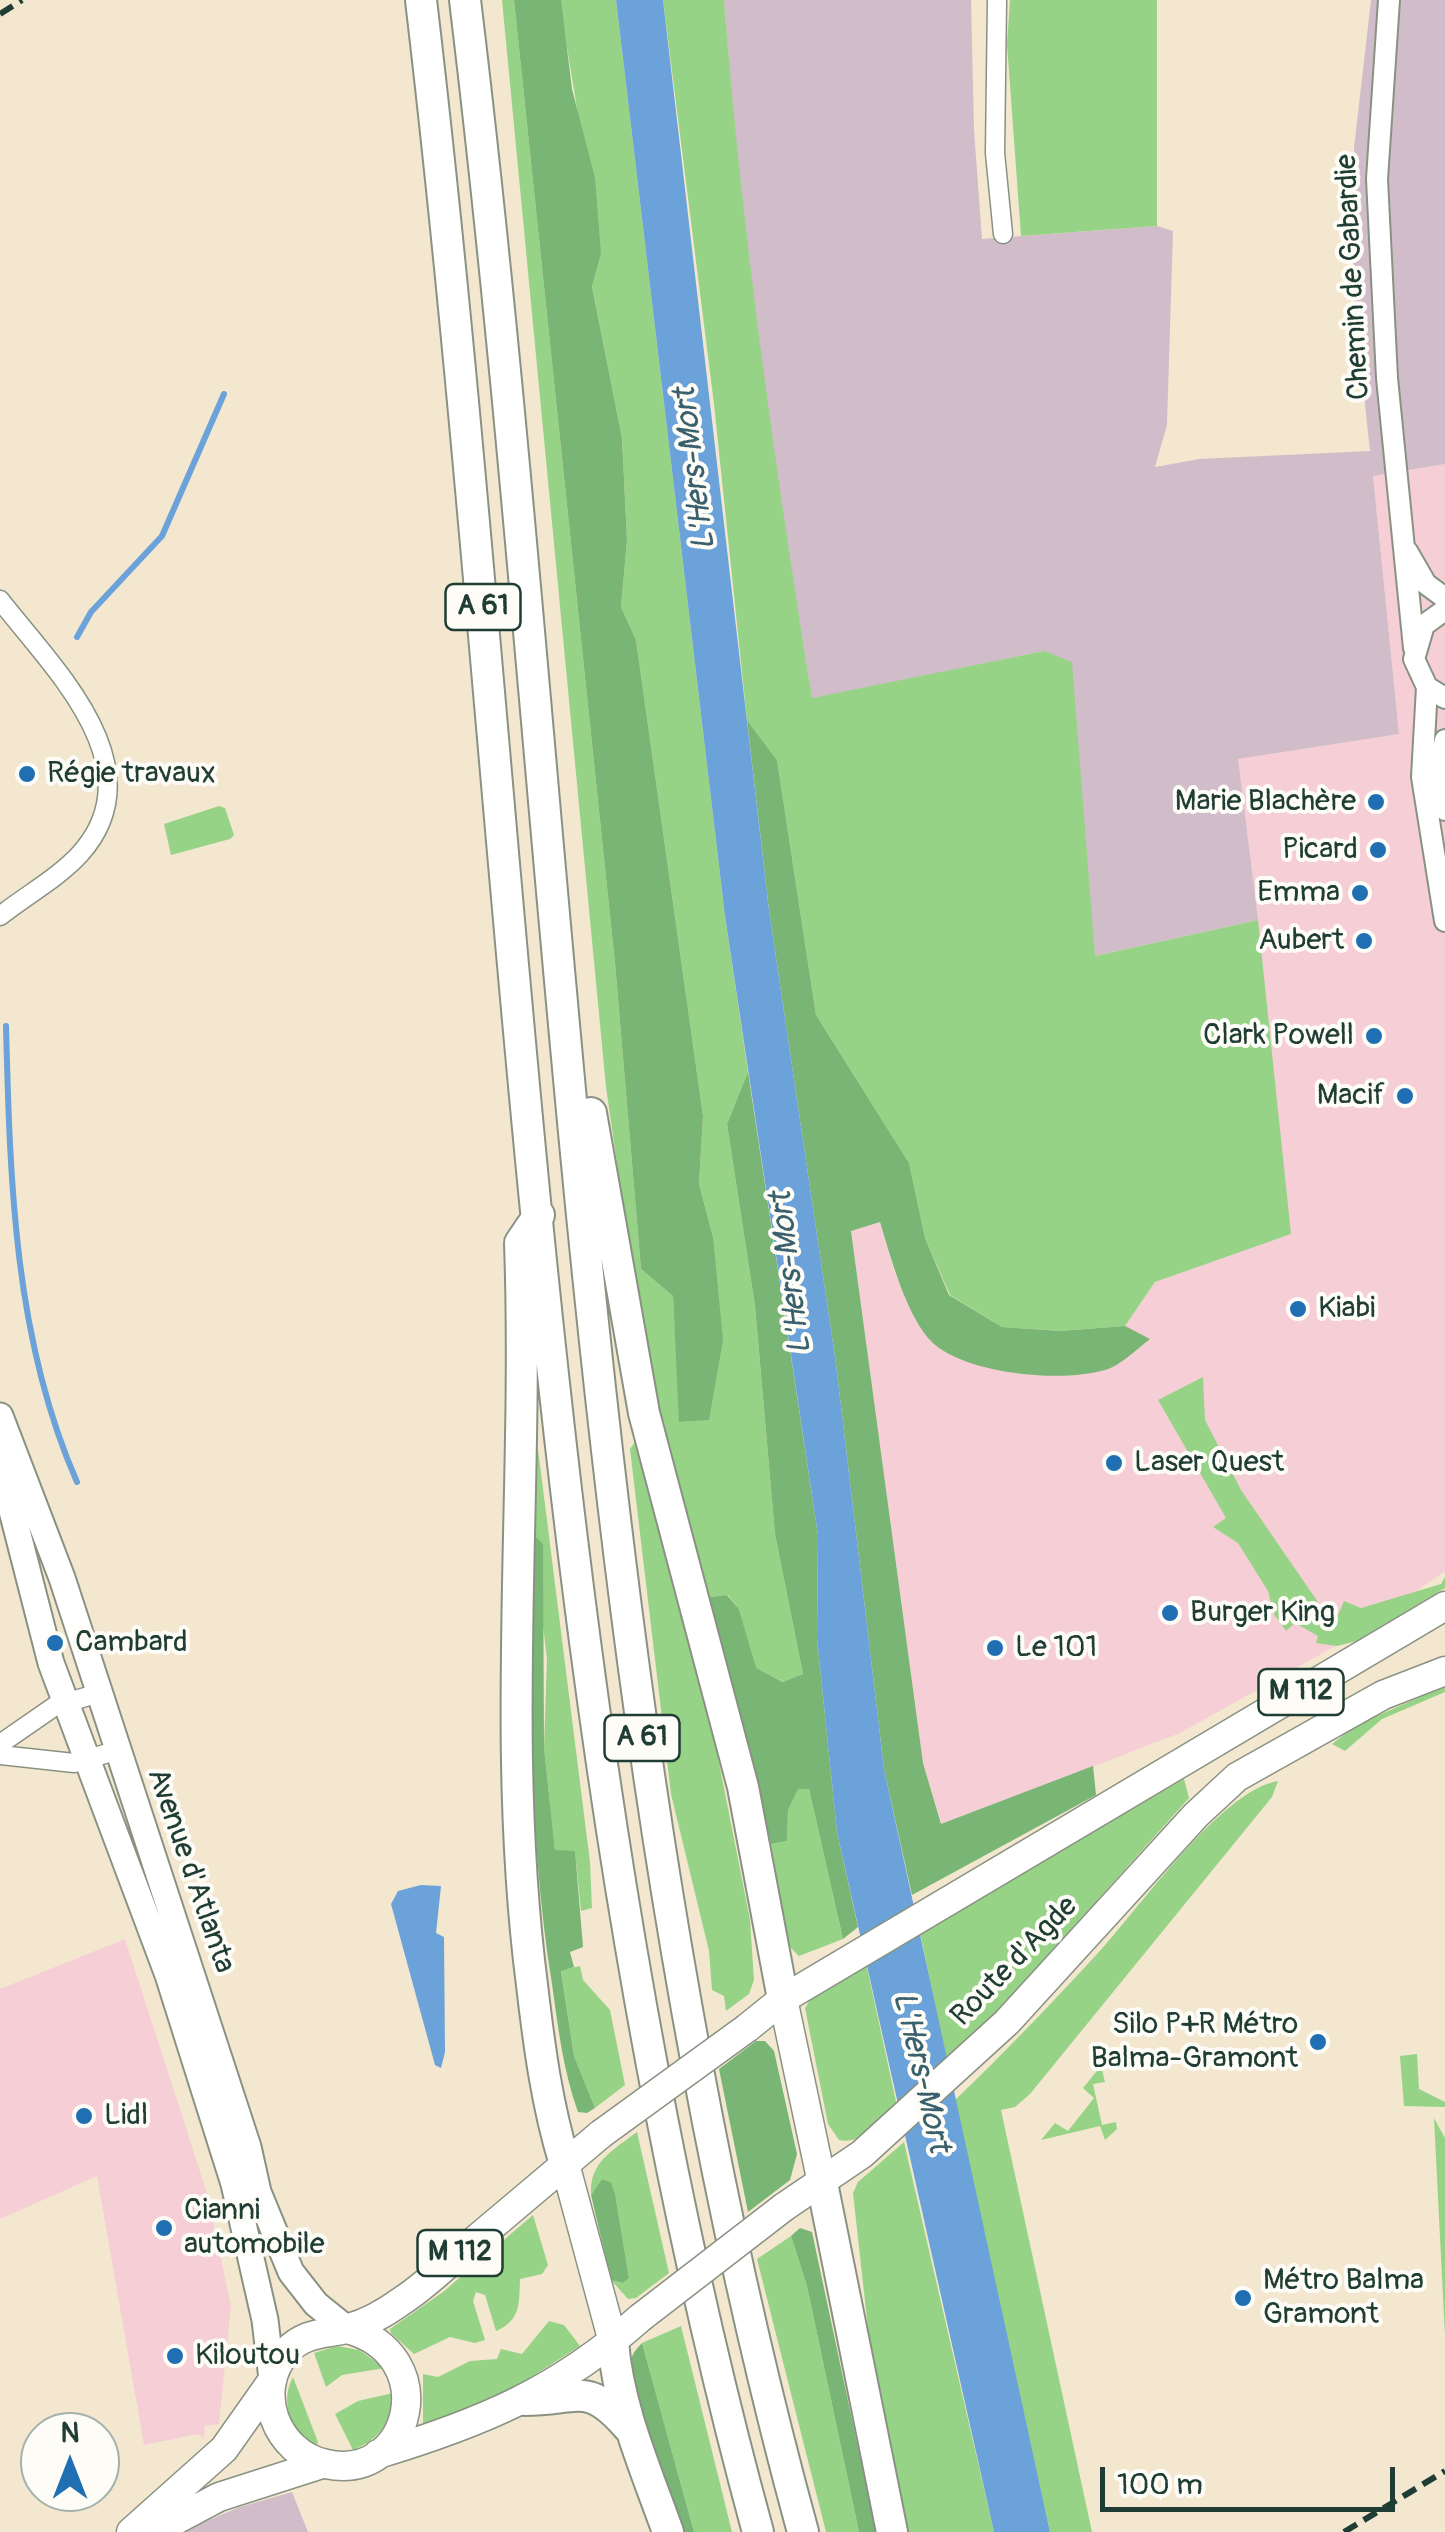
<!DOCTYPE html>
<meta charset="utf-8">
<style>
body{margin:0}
#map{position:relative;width:1445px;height:2532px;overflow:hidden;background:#f3e7cf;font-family:Pangolin,sans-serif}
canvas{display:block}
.north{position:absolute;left:20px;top:2412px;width:100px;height:100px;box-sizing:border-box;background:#fdfcf7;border:2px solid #a4b0a9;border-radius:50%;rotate:0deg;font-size:28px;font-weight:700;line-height:40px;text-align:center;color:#1f3d34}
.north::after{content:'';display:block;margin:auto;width:35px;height:45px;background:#1f6fb2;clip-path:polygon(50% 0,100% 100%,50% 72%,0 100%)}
.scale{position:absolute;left:1100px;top:2467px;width:295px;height:45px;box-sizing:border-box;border:5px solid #1f3d34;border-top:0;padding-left:12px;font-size:30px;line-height:35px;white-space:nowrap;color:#1f3d34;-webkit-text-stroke:8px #fdfcf7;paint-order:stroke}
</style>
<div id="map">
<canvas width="1445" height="2532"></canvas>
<div class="north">N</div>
<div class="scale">100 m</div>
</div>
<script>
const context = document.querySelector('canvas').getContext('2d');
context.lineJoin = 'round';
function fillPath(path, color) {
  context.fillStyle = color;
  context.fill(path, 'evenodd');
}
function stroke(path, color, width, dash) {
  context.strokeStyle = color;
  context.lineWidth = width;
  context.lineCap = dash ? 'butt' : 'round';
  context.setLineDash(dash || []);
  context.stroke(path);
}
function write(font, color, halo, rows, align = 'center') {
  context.font = font + ' Pangolin,sans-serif';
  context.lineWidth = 8;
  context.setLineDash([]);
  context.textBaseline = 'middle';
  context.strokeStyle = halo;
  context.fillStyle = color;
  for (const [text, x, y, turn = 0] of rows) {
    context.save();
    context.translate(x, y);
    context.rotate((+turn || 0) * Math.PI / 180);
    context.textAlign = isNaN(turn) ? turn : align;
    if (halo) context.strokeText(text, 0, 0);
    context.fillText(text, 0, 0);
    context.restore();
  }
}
fillPath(new Path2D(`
 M 1445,464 L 1445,1571 L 1348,1639 L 1180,1733 L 942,1825 L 923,1763 L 851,1230 L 880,1222 L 895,1274 L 922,1324 L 948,1354 L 1079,1354 L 1116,1339 L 1155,1282 L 1290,1234 L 1237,759 L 1399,734 L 1373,476 Z
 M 125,1939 L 207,2193 L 231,2306 L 219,2424 L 205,2426 L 204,2438 L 198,2434 L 144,2445 L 97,2176 L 0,2219 L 0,1989 Z`), '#f6cfd6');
fillPath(new Path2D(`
 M 724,0 L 971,0 L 974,130 L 982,239 L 1157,226 L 1173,231 L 1167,425 L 1155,467 L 1199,459 L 1370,451 L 1353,292 L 1354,148 L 1371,0 L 1445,0 L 1445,464 L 1373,476 L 1399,734 L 1238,759 L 1258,920 L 1095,956 L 1044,651 L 812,699 L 773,458 L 736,157 Z
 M 292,2492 L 308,2532 L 180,2532 L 240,2507 Z`), '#d1bdc9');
fillPath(new Path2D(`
 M 502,0 L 514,0 L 615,963 L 641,1269 L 673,1296 L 680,1422 L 709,1419 L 713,1237 L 699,1184 L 703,1116 L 636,640 L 621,607 L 627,540 L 622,438 L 592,285 L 601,254 L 561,11 L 561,0 L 616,0 L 725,916 L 748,1072 L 727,1124 L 755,1306 L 775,1534 L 803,1674 L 784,1682 L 755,1668 L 739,1609 L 728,1595 L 710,1597 L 664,1432 L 629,1247 L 606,1087 Z
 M 663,0 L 724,0 C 742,234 775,466 812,698 L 1044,651 L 1072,662 L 1095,956 L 1258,920 L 1291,1234 L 1155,1282 L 1125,1326 L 1060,1331 L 1002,1327 L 950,1295 L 925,1238 L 909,1163 L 816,1015 L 777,760 L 747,720 L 714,404 Z
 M 1010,0 L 1157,0 L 1157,226 L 1021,236 L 1007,44 Z
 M 219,806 L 225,808 L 234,835 L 230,839 L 171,855 L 164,824 Z
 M 1203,1377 L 1205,1420 L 1241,1490 L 1322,1608 L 1338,1615 L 1344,1601 L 1361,1608 L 1441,1584 L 1445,1577 L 1445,1588 L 1357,1641 L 1337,1646 L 1316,1643 L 1318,1636 L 1295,1623 L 1286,1631 L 1274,1614 L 1268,1591 L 1238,1543 L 1213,1527 L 1226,1518 L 1158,1400 Z
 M 636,1440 L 712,1727 L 750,1920 L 754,1980 L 749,1994 L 726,2011 L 724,1996 L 712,1990 L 709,1951 L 671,1794 L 630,1449 Z
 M 534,1449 L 538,1449 L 590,1862 L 592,1908 L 581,1911 L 575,1852 L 555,1851 L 544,1748 L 547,1659 L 532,1533 Z
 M 1445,1686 L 1445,1692 L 1382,1719 L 1345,1751 L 1332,1744 L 1356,1725 Z
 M 1184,1779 L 1189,1798 L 997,2012 L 946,2060 L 920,1932 Z
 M 1278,1781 L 1272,1797 L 1030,2094 L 1015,2107 L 1001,2110 L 1092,2532 L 1050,2532 L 954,2101 C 1004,2053 1052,2003 1098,1953 C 1139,1909 1221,1790 1278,1781 Z
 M 798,1788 L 809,1789 L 843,1939 L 799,1956 L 789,1946 L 771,1844 L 787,1841 L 788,1810 Z
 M 866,1963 L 897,2106 C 880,2120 863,2145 839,2140 L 828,2124 L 805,2008 L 815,1992 Z
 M 580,1966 L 583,1980 L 610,2010 L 625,2085 L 595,2108 L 574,2056 L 561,1970 Z
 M 1417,2054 L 1419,2089 L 1445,2102 L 1445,2107 L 1404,2106 L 1400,2056 Z
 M 1101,2066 L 1105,2082 L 1093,2084 L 1102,2125 L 1116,2122 L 1117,2129 L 1105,2140 L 1100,2126 L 1041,2140 L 1055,2123 L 1068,2131 L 1094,2098 L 1083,2088 Z
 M 1434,2118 L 1445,2138 L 1445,2336 Z
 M 637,2132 L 669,2273 L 636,2298 L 628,2299 L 611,2280 L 623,2283 L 629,2278 L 615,2193 L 611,2182 L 602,2179 L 591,2195 C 589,2162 613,2150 637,2132 Z
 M 904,2142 L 994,2532 L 905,2532 L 873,2373 L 853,2193 L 858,2182 Z
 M 533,2215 L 548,2265 L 542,2274 L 520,2279 C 519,2304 521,2320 496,2331 L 485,2295 L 476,2292 L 473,2301 L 485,2340 L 475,2343 L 450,2337 L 414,2354 L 391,2333 L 390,2329 L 443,2292 Z
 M 791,2236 L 807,2286 L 859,2532 L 826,2532 L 757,2259 Z
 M 549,2321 L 564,2325 L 580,2346 L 498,2398 L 423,2426 L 423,2374 L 438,2377 L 470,2361 L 497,2359 L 501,2349 L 522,2354 Z
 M 681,2326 L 732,2532 L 694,2532 L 642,2343 Z
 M 337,2346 L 359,2350 L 385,2368 L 342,2375 L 326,2387 L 314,2353 Z
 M 293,2377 L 318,2442 L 317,2445 C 291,2434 279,2403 293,2377 Z
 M 393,2393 C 392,2422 380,2439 353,2450 L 335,2414 L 358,2401 Z`), '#97d387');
fillPath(new Path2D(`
 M 514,0 L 561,0 L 572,89 L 595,178 L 601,254 L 592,286 L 622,438 L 627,540 L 621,607 L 636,640 L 703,1116 L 699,1184 L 713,1237 L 723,1340 L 709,1420 L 679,1422 L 673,1296 L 641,1269 L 615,963 Z
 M 747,720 L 777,760 L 816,1015 L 909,1163 L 925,1238 L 949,1295 L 1002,1327 L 1060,1331 L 1125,1326 L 1150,1339 C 1137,1349 1120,1366 1105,1370 C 1060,1383 967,1374 933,1343 C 907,1319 890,1255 880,1222 L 851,1231 L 923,1763 L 941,1824 L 1093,1766 L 1096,1795 L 912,1895 L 884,1769 L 836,1364 L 769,910 Z
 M 748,1072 L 818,1535 L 817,1638 L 837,1832 L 858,1927 L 843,1939 L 809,1789 L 798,1789 L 788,1810 L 787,1841 L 771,1844 L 710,1597 L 727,1595 L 739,1609 L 756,1668 L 783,1682 L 803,1674 L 775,1534 L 755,1306 L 727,1124 Z
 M 532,1533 L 543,1544 L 544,1748 L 555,1850 L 575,1851 L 583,1947 L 570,1952 L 574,1967 L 561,1971 L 574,2056 L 595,2108 L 587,2113 L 578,2112 C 563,2070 558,2027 552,1984 C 528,1834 530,1685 532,1533 Z
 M 756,2041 L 765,2041 L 774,2051 L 797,2154 L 790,2180 L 748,2212 L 719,2069 Z
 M 602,2179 L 611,2182 L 615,2193 L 629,2278 L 623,2283 L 611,2280 L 591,2195 Z
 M 800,2228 L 812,2232 L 876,2532 L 859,2532 L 807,2286 L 791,2236 Z
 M 642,2343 L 694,2532 L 677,2532 C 665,2494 630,2398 631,2363 C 631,2354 636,2350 642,2343 Z`), '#79b574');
fillPath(new Path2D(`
 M 616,0 L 663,0 L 769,910 L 836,1364 L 884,1769 L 1050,2532 L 994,2532 L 837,1832 L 817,1638 L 818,1535 L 725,916 Z
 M 421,1885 L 441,1886 L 436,1933 L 444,1937 L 445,2052 L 441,2068 L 435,2065 L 391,1904 L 398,1891 Z`), '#6ba2d9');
stroke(new Path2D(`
 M 77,637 L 91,612 L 162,536 L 224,394
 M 6,1026 C 10,1181 14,1339 77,1482`), '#6ba2d9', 6);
const minor = new Path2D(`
 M 997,0 L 995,153 L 1003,234
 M 0,600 C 52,667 158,767 80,854 C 58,878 25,896 0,916
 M 0,1744 L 55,1706 L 99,1693
 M 0,1755 L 74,1763 L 115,1751`);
const tertiary = new Path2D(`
 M 1389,0 L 1377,179 L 1387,378 L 1414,648
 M 1407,551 L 1426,584 L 1445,598
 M 1445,610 L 1424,625 L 1414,659 L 1427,687 L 1445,698
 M 1427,687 L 1422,777 L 1445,921
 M 1445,740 L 1440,762 L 1445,810`);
const secondary = new Path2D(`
 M 0,1416 L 62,1578 L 248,2147 L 258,2192 L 291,2272 L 316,2304 L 347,2329
 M 0,1464 L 51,1663 L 168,1975 L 234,2184 L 265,2320 L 272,2379`);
const primary = new Path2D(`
 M 783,1999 L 822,2183
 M 747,2028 L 783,1999 L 1445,1606
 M 565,2164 L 613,2342
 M 784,2207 L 862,2154 L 1007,2022 L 1196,1815 L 1237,1777 L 1383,1695 L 1445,1671
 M 347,2329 C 443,2354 412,2483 326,2464 C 276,2453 252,2391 287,2351 C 306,2331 326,2335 349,2328 C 367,2323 388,2311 403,2300 C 426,2285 446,2265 467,2247 C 512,2209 556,2172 601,2134
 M 378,2454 C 481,2423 558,2391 640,2318
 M 131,2532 L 224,2449 L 272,2381
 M 153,2532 L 219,2497 L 322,2464`);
const motorway = new Path2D(`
 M 421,0 C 521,844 532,1707 758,2532
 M 465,0 C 568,846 577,1706 803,2532
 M 591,1113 L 644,1413 L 743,1787 L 783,1999
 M 539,1215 L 520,1243 C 529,1491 500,1738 532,1985 C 539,2045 547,2106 565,2164
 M 822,2183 L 892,2532
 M 613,2342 C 618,2407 646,2470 668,2532
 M 525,2400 C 579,2400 587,2380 628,2427`);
stroke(minor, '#899282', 21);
stroke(tertiary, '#899282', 24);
stroke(secondary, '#899282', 29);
stroke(primary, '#899282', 31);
stroke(motorway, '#899282', 34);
stroke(minor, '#fff', 18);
stroke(tertiary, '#fff', 20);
stroke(secondary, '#fff', 25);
stroke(primary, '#fff', 28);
stroke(motorway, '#fff', 30);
stroke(new Path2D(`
 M 0,14 L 22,0
 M 1344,2532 L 1445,2471`), '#1f3d34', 6, [15, 8]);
const primaryBridge = new Path2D(`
 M 601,2134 L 747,2028
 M 640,2318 L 784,2207`);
stroke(primaryBridge, '#899282', 31, []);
stroke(primaryBridge, '#fff', 28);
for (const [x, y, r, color] of [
 [27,774,10,"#1f6fb2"],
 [1376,802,10,"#1f6fb2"],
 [1378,850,10,"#1f6fb2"],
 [1360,893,10,"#1f6fb2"],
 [1364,941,10,"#1f6fb2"],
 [1374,1036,10,"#1f6fb2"],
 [1405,1096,10,"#1f6fb2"],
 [1298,1309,10,"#1f6fb2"],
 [1114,1463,10,"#1f6fb2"],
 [1170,1613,10,"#1f6fb2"],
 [55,1643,10,"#1f6fb2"],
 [995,1648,10,"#1f6fb2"],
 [1318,2042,10,"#1f6fb2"],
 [84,2116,10,"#1f6fb2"],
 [164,2228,10,"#1f6fb2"],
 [1243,2298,10,"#1f6fb2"],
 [175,2356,10,"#1f6fb2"]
]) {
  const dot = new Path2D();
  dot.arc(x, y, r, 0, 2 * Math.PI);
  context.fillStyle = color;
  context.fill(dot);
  stroke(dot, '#fdfcf7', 4);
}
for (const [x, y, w] of [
 [483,607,75],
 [1301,1692,85],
 [642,1738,75],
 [460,2253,85]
]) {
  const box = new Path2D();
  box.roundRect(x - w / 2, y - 23, w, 46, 8);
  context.fillStyle = '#fdfcf7';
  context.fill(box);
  stroke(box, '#1f3d34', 2.5);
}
write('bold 28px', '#1f3d34', null, [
 ["A 61",483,607],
 ["M 112",1301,1692],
 ["A 61",642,1738],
 ["M 112",460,2253]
]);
write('30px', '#1f3d34', '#fdfcf7', [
 ["Chemin de Gabardie",1354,277,-93],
 ["Avenue d'Atlanta",190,1871,71],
 ["Route d'Agde",1015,1962,-46]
]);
write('30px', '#1f3d34', '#fdfcf7', [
 ["Régie travaux",47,774],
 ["Marie Blachère",1356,802,"right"],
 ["Picard",1358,850,"right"],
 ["Emma",1340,893,"right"],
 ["Aubert",1344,941,"right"],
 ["Clark Powell",1354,1036,"right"],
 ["Macif",1385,1096,"right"],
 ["Kiabi",1318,1309],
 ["Laser Quest",1134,1463],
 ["Burger King",1190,1613],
 ["Cambard",75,1643],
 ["Le 101",1015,1648],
 ["Silo P+R Métro",1298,2025,"right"],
 ["Balma-Gramont",1298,2059,"right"],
 ["Lidl",104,2116],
 ["Cianni",184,2211],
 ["automobile",184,2245],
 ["Métro Balma",1263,2281],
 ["Gramont",1263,2315],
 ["Kiloutou",195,2356]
], 'left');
write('italic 32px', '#3a606e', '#fdfcf7', [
 ["L'Hers-Mort",696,469,-97],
 ["L'Hers-Mort",792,1273,-97],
 ["L'Hers-Mort",920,2072,77]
]);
</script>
